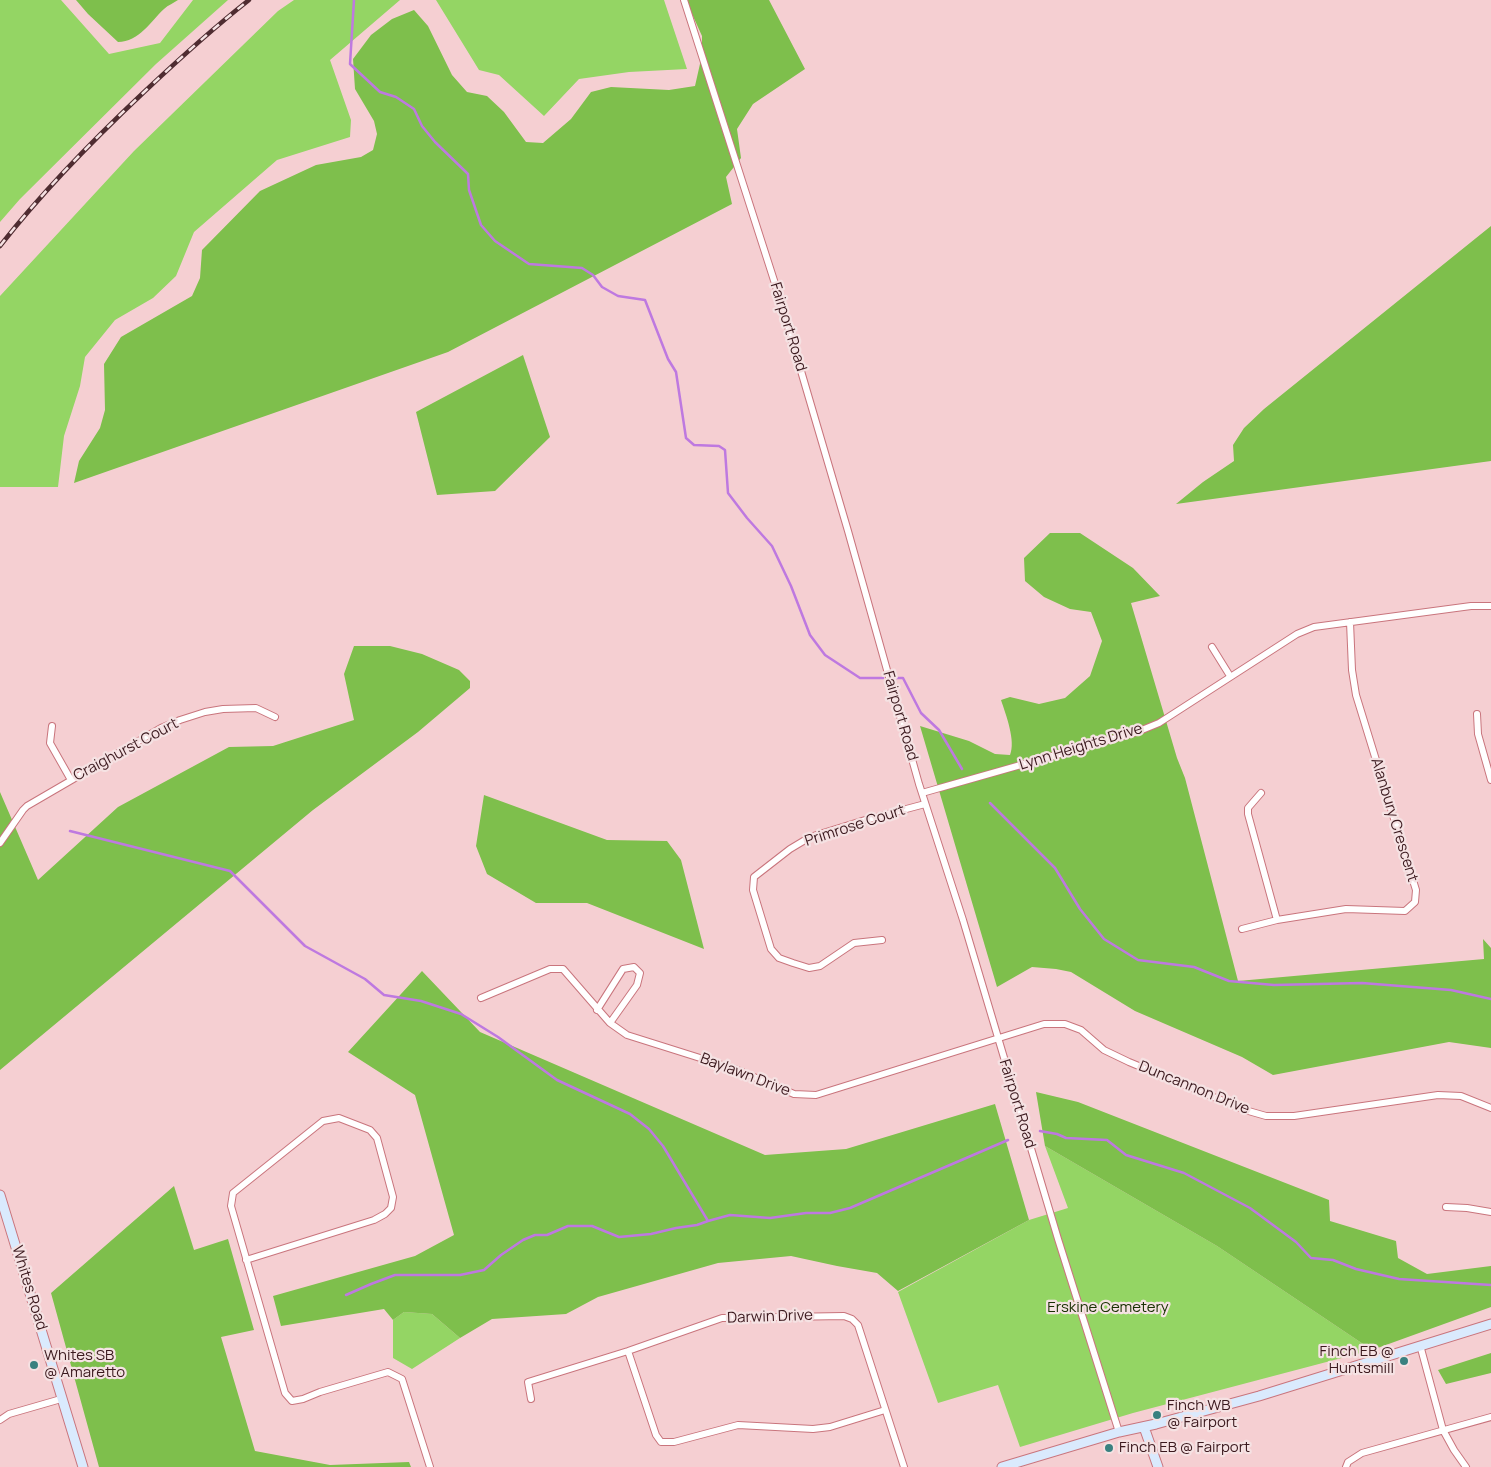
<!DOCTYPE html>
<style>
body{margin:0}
canvas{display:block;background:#f5cfd2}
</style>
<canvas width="1491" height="1467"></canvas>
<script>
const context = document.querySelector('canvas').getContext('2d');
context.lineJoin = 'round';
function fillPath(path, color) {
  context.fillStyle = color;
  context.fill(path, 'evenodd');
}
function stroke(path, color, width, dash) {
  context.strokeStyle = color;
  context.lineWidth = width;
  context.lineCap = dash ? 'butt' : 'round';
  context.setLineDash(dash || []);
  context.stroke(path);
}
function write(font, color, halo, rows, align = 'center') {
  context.font = font + ' Manrope,sans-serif';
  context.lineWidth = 4.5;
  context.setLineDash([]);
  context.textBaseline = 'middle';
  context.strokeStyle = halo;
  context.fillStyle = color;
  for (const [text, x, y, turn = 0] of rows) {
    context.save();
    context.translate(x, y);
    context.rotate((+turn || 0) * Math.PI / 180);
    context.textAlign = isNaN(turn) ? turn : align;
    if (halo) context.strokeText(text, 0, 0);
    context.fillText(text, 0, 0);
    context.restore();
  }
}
fillPath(new Path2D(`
 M 0,0 L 61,0 L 109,54 L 160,43 L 193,0 L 228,0 L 156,64 L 20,199 L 0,222 Z
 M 294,0 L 400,0 L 330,60 L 351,120 L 350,137 L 277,160 L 194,232 L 176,276 L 153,298 L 115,320 L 85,357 L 80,386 L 64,436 L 58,487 L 0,487 L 0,296 L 134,151 L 278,11 Z
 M 436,0 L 664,0 L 687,69 L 629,72 L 579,79 L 544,116 L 499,75 L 479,70 Z
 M 1045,1146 L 1217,1246 L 1372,1350 L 1133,1413 L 1020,1447 L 998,1385 L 938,1403 L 898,1292 L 1029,1220 L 1068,1208 Z
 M 404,1312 L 432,1314 L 460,1338 L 412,1369 L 393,1358 L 393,1320 Z`), '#94d564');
fillPath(new Path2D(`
 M 76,0 L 178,0 C 174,3 168,5 164,9 C 151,21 139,42 118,42 L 88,14 Z
 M 688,0 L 769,0 L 805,69 L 753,104 L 737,129 L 741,158 L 726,177 L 732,204 L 448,352 L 74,483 L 79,461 L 100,428 L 105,410 L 104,364 L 121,337 L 192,296 L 200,278 L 202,250 L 260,191 L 316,165 L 361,157 L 373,150 L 377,134 L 374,121 L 355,89 L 353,59 L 371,35 L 392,19 L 414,10 L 428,26 L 452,75 L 467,92 L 487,96 L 504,112 L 526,142 L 543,143 L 571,119 L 591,92 L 611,87 L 669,90 L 695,86 L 702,55 L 702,36 L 688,5 Z
 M 1491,226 L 1491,461 L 1176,504 L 1203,482 L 1234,461 L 1233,445 L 1244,428 L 1264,409 Z
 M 523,355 L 550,437 L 495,491 L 437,495 L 416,412 Z
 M 1050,533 L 1080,533 L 1133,568 L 1160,596 L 1131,603 L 1177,758 L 1185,778 L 1238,981 L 1484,959 L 1483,939 L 1491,948 L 1491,1048 L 1449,1042 L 1273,1075 L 1242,1057 L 1135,1011 L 1071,972 L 1056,969 L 1032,967 L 997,987 L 920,726 L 969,741 L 995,754 L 1010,755 C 1016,741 1006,715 1001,700 L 1010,697 L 1039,704 L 1065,698 L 1090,676 L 1102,641 L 1091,612 L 1070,609 L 1044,597 L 1025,581 L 1024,558 Z
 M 354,646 L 390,646 L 422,654 L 459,670 L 470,681 L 470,688 L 418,732 L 313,810 L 0,1070 L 0,792 L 38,880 L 118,807 L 229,747 L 273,746 L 354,720 L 344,674 Z
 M 484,795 L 607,840 L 667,841 L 681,860 L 704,949 L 587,903 L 536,903 L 487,874 L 476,846 Z
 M 422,971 L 480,1032 L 765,1155 L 846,1149 L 995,1104 L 1029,1220 L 898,1291 L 877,1273 L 837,1266 L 791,1256 L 718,1263 L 598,1297 L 566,1314 L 492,1319 L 460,1338 L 432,1314 L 404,1312 L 393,1320 L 384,1309 L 281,1326 L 273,1296 L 415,1256 L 454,1235 L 415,1095 L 348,1052 Z
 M 1036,1092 L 1078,1102 L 1329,1200 L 1330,1221 L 1396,1241 L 1398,1258 L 1427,1274 L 1491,1266 L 1491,1307 L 1372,1350 L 1217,1246 L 1045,1146 Z
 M 174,1186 L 194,1250 L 228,1239 L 254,1330 L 221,1337 L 255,1451 L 330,1465 L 409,1462 L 411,1467 L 99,1467 L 51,1293 Z
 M 1491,1353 L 1491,1373 L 1446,1384 L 1438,1370 Z`), '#7ebf4c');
stroke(new Path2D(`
 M 354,0 L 350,64 L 380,92 L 396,97 L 414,109 L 422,126 L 435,142 L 468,174 L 469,190 L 481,225 L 495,241 L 529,264 L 582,268 L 593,275 L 602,287 L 618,296 L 645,300 L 668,359 L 676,372 L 686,438 L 694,445 L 719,446 L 725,450 L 728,493 L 747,518 L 772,546 L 791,586 L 810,635 L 825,655 L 860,678 L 883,678
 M 896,678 L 903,678 L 921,713 L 939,730 L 962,769
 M 990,803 L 1055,868 L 1080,909 L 1104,939 L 1138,960 L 1194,967 L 1229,981 L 1274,985 L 1362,983 L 1451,990 L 1491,999
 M 70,831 L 230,871 L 305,946 L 365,979 L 384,995 L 421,1001 L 461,1014 L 498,1037 L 557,1080 L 630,1114 L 649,1129 L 663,1146 L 708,1221
 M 1040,1131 L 1057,1134 L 1066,1138 L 1107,1140 L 1126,1155 L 1184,1173 L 1250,1208 L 1296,1242 L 1311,1258 L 1333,1260 L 1356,1269 L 1399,1279 L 1491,1285
 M 346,1295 L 371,1284 L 395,1275 L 460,1275 L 484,1270 L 501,1255 L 523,1240 L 535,1235 L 547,1235 L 568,1226 L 592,1226 L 619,1237 L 651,1234 L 676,1228 L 697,1225 L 708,1221 L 730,1215 L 770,1218 L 806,1213 L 830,1213 L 850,1208 L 1008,1140`), '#be79e0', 2.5);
const street = new Path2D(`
 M 684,0 L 779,296 L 848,531 L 919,784 L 963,920 L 1058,1239 L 1119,1432
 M 1212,647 L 1230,676
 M 1477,714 L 1478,734 L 1491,780
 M 52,726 L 50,743 L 71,780
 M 922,793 L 1137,732 L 1159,723 L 1297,634 L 1314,627 L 1471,606 L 1491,606
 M 1261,793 L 1248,808 L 1248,814 L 1277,920
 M 0,843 L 23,810 L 27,806 L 161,728 L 180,720 L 205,712 L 223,709 L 256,708 L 275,717
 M 1242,929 L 1277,920 L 1346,909 L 1405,911 L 1415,902 L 1416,890 L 1356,695 L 1352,670 L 1350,622
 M 882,940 L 854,943 L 820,966 L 809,968 L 793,963 L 779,958 L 771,949 L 753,890 L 754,877 L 790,849 L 810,837 L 865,820 L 925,804
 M 481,998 L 550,969 L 563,969 L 610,1023 L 627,1035 L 735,1069 L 794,1094 L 816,1095 L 1044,1024 L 1065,1024 L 1081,1030 L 1104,1050 L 1129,1062 L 1245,1110 L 1266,1116 L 1294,1116 L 1438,1095 L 1461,1096 L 1491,1108
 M 597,1010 L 623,969 L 634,967 L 640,973 L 637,985 L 610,1023
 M 1446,1207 L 1467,1208 L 1491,1212
 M 246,1260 L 374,1220 L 385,1214 L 391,1208 L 393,1197 L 377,1138 L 370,1130 L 339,1118 L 323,1121 L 233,1193 L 231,1206 L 285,1393 L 292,1401 L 303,1399 L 320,1392 L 388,1372 L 402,1379 L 430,1467
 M 1420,1345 L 1443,1430 L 1454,1450 L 1466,1467
 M 628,1351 L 656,1435 L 661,1442 L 674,1442 L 738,1425 L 813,1429 L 830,1427 L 885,1410
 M 531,1399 L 528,1382 L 628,1351 L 722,1318 L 844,1316 L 852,1319 L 858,1325 L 904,1467
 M 0,1420 L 9,1414 L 61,1399
 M 1346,1467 L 1348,1462 L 1362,1453 L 1491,1417`);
const secondary = new Path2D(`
 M 0,1195 L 83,1467
 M 1144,1427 L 1158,1467
 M 1002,1467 L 1119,1432 L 1156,1424 L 1259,1396 L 1491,1324`);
stroke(street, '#c9757d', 8);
stroke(secondary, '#c9757d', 11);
stroke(street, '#fff', 6);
stroke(secondary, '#daeafd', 9);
const rail = new Path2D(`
 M 0,246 C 43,191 92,141 143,93 C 177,61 212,29 249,0`);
stroke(rail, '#4f2c31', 4.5);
stroke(rail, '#f5e2e3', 2.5, [8]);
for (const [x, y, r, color] of [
 [1404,1361,5,"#398180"],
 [34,1365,5,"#398180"],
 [1157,1415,5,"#398180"],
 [1109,1448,5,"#398180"]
]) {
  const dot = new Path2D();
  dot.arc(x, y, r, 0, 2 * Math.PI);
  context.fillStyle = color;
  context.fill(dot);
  stroke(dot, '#f5e2e3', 2);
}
write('15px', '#3b191e', '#f5e2e3', [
 ["Fairport Road",788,327,73],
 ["Fairport Road",900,716,74],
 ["Lynn Heights Drive",1081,747,-17],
 ["Craighurst Court",126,750,-28],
 ["Alanbury Crescent",1394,820,73],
 ["Primrose Court",855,826,-18],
 ["Baylawn Drive",745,1075,21],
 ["Duncannon Drive",1194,1088,22],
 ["Fairport Road",1017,1104,73],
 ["Whites Road",29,1288,73],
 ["Darwin Drive",770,1317,-2]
]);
write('15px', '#183002', '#f5e2e3', [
 ["Erskine Cemetery",1108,1308]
]);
write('15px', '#3b191e', '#f5e2e3', [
 ["Finch EB @",1394,1352,"right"],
 ["Huntsmill",1394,1369,"right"],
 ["Whites SB",44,1356],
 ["@ Amaretto",44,1373],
 ["Finch WB",1167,1406],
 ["@ Fairport",1167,1423],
 ["Finch EB @ Fairport",1119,1448]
], 'left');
</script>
